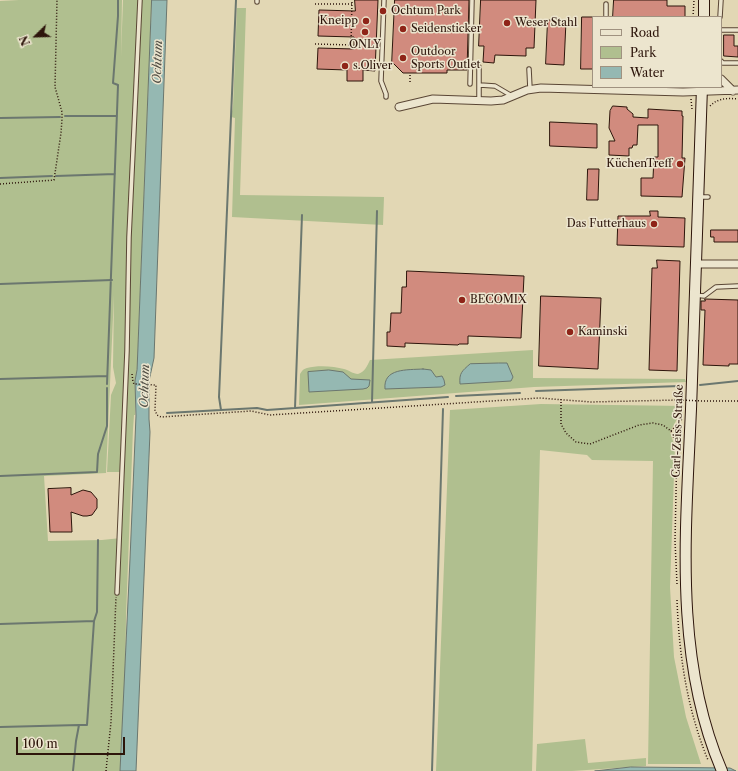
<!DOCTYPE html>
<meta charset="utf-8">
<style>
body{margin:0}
#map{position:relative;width:738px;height:771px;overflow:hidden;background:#e2d7b4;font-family:"Libre Caslon Text",serif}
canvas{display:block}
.legend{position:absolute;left:592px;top:16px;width:130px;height:72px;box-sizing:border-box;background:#ece5ce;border:1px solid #a09280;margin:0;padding:5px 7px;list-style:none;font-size:12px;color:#2d150b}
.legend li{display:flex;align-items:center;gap:8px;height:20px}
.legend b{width:20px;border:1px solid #a09280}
.north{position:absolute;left:16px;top:16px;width:40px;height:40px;-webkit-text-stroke:3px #ece5ce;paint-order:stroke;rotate:247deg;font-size:11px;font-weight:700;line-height:16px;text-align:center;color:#2d150b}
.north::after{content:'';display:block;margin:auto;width:14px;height:18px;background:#2d150b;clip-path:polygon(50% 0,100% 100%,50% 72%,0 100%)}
.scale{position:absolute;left:16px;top:737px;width:109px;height:18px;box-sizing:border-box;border:2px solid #2d150b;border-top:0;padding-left:5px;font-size:12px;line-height:14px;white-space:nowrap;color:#2d150b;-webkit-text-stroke:3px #ece5ce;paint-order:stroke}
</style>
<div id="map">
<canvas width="738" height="771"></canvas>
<ul class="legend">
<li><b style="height:5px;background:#ece5ce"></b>Road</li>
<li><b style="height:11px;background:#b0bf8f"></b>Park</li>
<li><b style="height:11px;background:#95b8b2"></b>Water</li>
</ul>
<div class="north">N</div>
<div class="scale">100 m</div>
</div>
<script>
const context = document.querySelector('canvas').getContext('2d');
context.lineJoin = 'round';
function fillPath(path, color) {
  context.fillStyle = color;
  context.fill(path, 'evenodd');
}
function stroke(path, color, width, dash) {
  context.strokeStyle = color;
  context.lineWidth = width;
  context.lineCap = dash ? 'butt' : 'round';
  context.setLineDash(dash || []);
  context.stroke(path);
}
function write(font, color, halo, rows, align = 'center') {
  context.font = font + ' "Libre Caslon Text",serif';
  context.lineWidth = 3;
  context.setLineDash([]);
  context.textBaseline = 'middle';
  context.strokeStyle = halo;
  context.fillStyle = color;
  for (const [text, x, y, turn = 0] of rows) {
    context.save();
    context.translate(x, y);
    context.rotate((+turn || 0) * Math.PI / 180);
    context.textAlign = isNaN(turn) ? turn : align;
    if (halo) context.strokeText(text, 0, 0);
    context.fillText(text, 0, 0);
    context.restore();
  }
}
fillPath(new Path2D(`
 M 19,0 L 122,0 L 121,57 L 123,0 L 152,0 L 137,370 L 135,381 L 135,415 L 134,415 L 133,429 L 126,617 L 125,690 L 120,771 L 0,771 L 0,1 ZM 114,295 L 113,367 L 116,383 L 111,395 L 107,472 L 124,472 L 121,538 L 102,540 L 48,541 L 44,476 L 106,473 Z
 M 237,8 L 246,8 L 240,195 L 384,197 L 383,225 L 232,217 L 235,118 L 231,117 L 233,106 Z
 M 533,350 L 533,378 L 685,379 L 686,382 L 534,387 L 299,405 L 300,374 C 302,371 303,369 307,368 C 317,365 334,366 344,369 C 349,370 353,374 358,374 C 365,372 367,366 370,360 Z
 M 541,404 L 684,406 L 670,432 L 675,447 L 670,587 L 674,657 L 686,717 L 701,764 L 648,764 L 653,461 L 592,460 L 587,455 L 540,450 L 532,771 L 436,771 L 450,410 Z
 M 585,739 L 588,763 L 646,758 L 646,766 L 572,771 L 536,771 L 537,744 Z`), '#b0bf8f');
const water = new Path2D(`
 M 152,0 L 167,0 L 154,358 L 149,381 L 149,419 L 150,432 L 136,771 L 120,771 L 130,559 L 136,416 L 135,381 L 137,370 Z
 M 499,363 L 507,363 L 513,377 L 511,381 L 460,384 C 459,373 462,371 470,364 Z
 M 423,369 L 431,370 L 436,377 L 442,376 L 444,380 L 445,385 L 441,387 L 385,389 C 383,368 407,370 423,369 Z
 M 329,370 L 343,372 L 351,379 L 370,380 L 369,386 L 367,388 L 363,389 L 309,392 L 308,372 Z
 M 631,767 L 730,768 L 736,771 L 595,771 Z`);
fillPath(water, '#95b8b2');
stroke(water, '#6b776f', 1);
stroke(new Path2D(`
 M 65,116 L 117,116
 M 0,118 L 60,117
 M 56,176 L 115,174
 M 0,178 L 52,176
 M 0,284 L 112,280
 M 0,379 L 107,376
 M 107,384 L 118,85 L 113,83 L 118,16 L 118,0
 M 700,385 L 738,381
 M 536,391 L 680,386
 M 456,396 L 520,393
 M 372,402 L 377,211
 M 295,408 L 302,215
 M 221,410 L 219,397 L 236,0
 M 167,413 L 257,408 L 267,410 L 295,408 L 448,397
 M 0,476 L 97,472 L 98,454 L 107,426 L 107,388
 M 0,624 L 94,621
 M 0,727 L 79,725
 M 73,771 L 76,741 L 79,725 L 87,725 L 94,621 L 97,612 L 98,540
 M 432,771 L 443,409`), '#6b776f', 2);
const building = new Path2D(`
 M 355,0 L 378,0 L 375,71 L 363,70 L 363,81 L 347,81 L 347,70 L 317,69 L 318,48 L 354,49 L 354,37 L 318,36 L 319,10 L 355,11 Z
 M 395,0 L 469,0 L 467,70 L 447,70 L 447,73 L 403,73 L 392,62 Z
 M 481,0 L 536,0 L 534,48 L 526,48 L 526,56 L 495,55 L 494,63 L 483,62 L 484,46 L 479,46 Z
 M 614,0 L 667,0 L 667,6 L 685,6 L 685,17 L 613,17 Z
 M 582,17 L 593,17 L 593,69 L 581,69 Z
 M 548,20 L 566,21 L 564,65 L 546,64 Z
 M 724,35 L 734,35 L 734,46 L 738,46 L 738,57 L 724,56 Z
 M 613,106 L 627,107 L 627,109 L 633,114 L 633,117 L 648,118 L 648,109 L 682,111 L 682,116 L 683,116 L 682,158 L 685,158 L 682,197 L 641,196 L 641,178 L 653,178 L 654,157 L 658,157 L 658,125 L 638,125 L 637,145 L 633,145 L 632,148 L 629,148 L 629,156 L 609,155 L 609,141 L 615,141 L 609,128 L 610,111 Z
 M 550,122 L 597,124 L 597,148 L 550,146 Z
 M 588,169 L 599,169 L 598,200 L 587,200 Z
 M 650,211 L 658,211 L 658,217 L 685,218 L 684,247 L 617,245 L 618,216 L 650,216 Z
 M 711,230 L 738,230 L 738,242 L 714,242 L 714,237 L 711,237 Z
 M 657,260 L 680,261 L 677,371 L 649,370 L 652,268 L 657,268 Z
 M 407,271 L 524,276 L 521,338 L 468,336 L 468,344 L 459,344 L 458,345 L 405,343 L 405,347 L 387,346 L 387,332 L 390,332 L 391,313 L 401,313 L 402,287 L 406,287 Z
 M 541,296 L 601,298 L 598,369 L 539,366 Z
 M 705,299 L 738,300 L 738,364 L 729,364 L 729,366 L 703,365 L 705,310 L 701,310 L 701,301 L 705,301 Z
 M 71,488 L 71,495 L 83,490 L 91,492 L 97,499 L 97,508 L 92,515 L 87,516 L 83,516 L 71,512 L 72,532 L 50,532 L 48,489 Z`);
fillPath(building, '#d18b7e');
stroke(building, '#2d150b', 1);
const lane = new Path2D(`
 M 384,0 L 381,81 L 386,94 L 386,97
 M 257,2 L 257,0
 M 606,17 L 606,4
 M 720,17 L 721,0
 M 721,30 L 738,30
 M 721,61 L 723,63 L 738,63
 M 529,69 L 530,89
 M 470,84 L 472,0
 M 480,85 L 495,86 L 512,96
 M 479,100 L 479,67
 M 699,197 L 708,197
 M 695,295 L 704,296 L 716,287 L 738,286
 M 117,593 L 127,351 L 129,237 L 140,0`);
const street = new Path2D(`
 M 721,79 L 733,91
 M 399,107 L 433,99 L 491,101 L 503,100 L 527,90 L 541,88 L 683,92 L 738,90
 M 695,264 L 738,264`);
const secondary = new Path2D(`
 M 704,17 L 704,0
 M 702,87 C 698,194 694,301 691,409 C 686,530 673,657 722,771`);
stroke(lane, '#5a4635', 5.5);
stroke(street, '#5a4635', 9);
stroke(secondary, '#2d150b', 12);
stroke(new Path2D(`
 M 315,4 L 352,4
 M 693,17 L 694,0
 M 315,44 L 351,45 L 352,0
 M 351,45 L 377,45
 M 410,82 L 410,73
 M 691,99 L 692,109
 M 710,106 C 718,98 727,98 738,99
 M 0,184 L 54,180 L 61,133 L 62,119 L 62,112 L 55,87 L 57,0
 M 132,374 L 133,382 L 134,384 L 156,385 L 155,410 L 157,415 L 161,417 L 251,411 L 270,415 L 539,398 L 591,402 L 677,400
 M 561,399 L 561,424 L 566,433 L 576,442 L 590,444 L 639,425 L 653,423 L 663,425 L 671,431 L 677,446 L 675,541 L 677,584
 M 704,401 L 738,401
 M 671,431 L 682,419
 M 677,600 C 679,655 687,709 708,760
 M 106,771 L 111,722 L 116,597`), '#2d150b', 1.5, [1, 2]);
stroke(lane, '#ece5ce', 3.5);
stroke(street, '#ece5ce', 7);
stroke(secondary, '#ece5ce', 10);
stroke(new Path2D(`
 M 677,400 L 704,401`), '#2d150b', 1.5, [1, 2]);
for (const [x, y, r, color] of [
 [383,11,4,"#8f2418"],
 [366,21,4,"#8f2418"],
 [507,23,4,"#8f2418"],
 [403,29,4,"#8f2418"],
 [365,32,4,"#8f2418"],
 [403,58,4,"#8f2418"],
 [345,66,4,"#8f2418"],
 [680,164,4,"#8f2418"],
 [654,224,4,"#8f2418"],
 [462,300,4,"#8f2418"],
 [570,332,4,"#8f2418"]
]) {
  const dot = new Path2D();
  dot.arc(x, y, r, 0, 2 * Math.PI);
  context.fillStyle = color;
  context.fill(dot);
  stroke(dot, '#ece5ce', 1.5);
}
write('11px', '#2d150b', '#ece5ce', [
 ["Ochtum Park",391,11],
 ["Kneipp",358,21,"right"],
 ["Weser Stahl",515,23],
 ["Seidensticker",411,29],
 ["ONLY",365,45,"center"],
 ["Outdoor",411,52],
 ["Sports Outlet",411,65],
 ["s.Oliver",353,66],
 ["KüchenTreff",672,164,"right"],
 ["Das Futterhaus",646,224,"right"],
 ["BECOMIX",470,300],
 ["Kaminski",578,332]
], 'left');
write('11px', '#2d150b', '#ece5ce', [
 ["Carl-Zeiss-Straße",678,431,-88]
]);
write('italic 12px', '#514e45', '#ece5ce', [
 ["Ochtum",158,62,-88],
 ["Ochtum",145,386,-88]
]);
</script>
